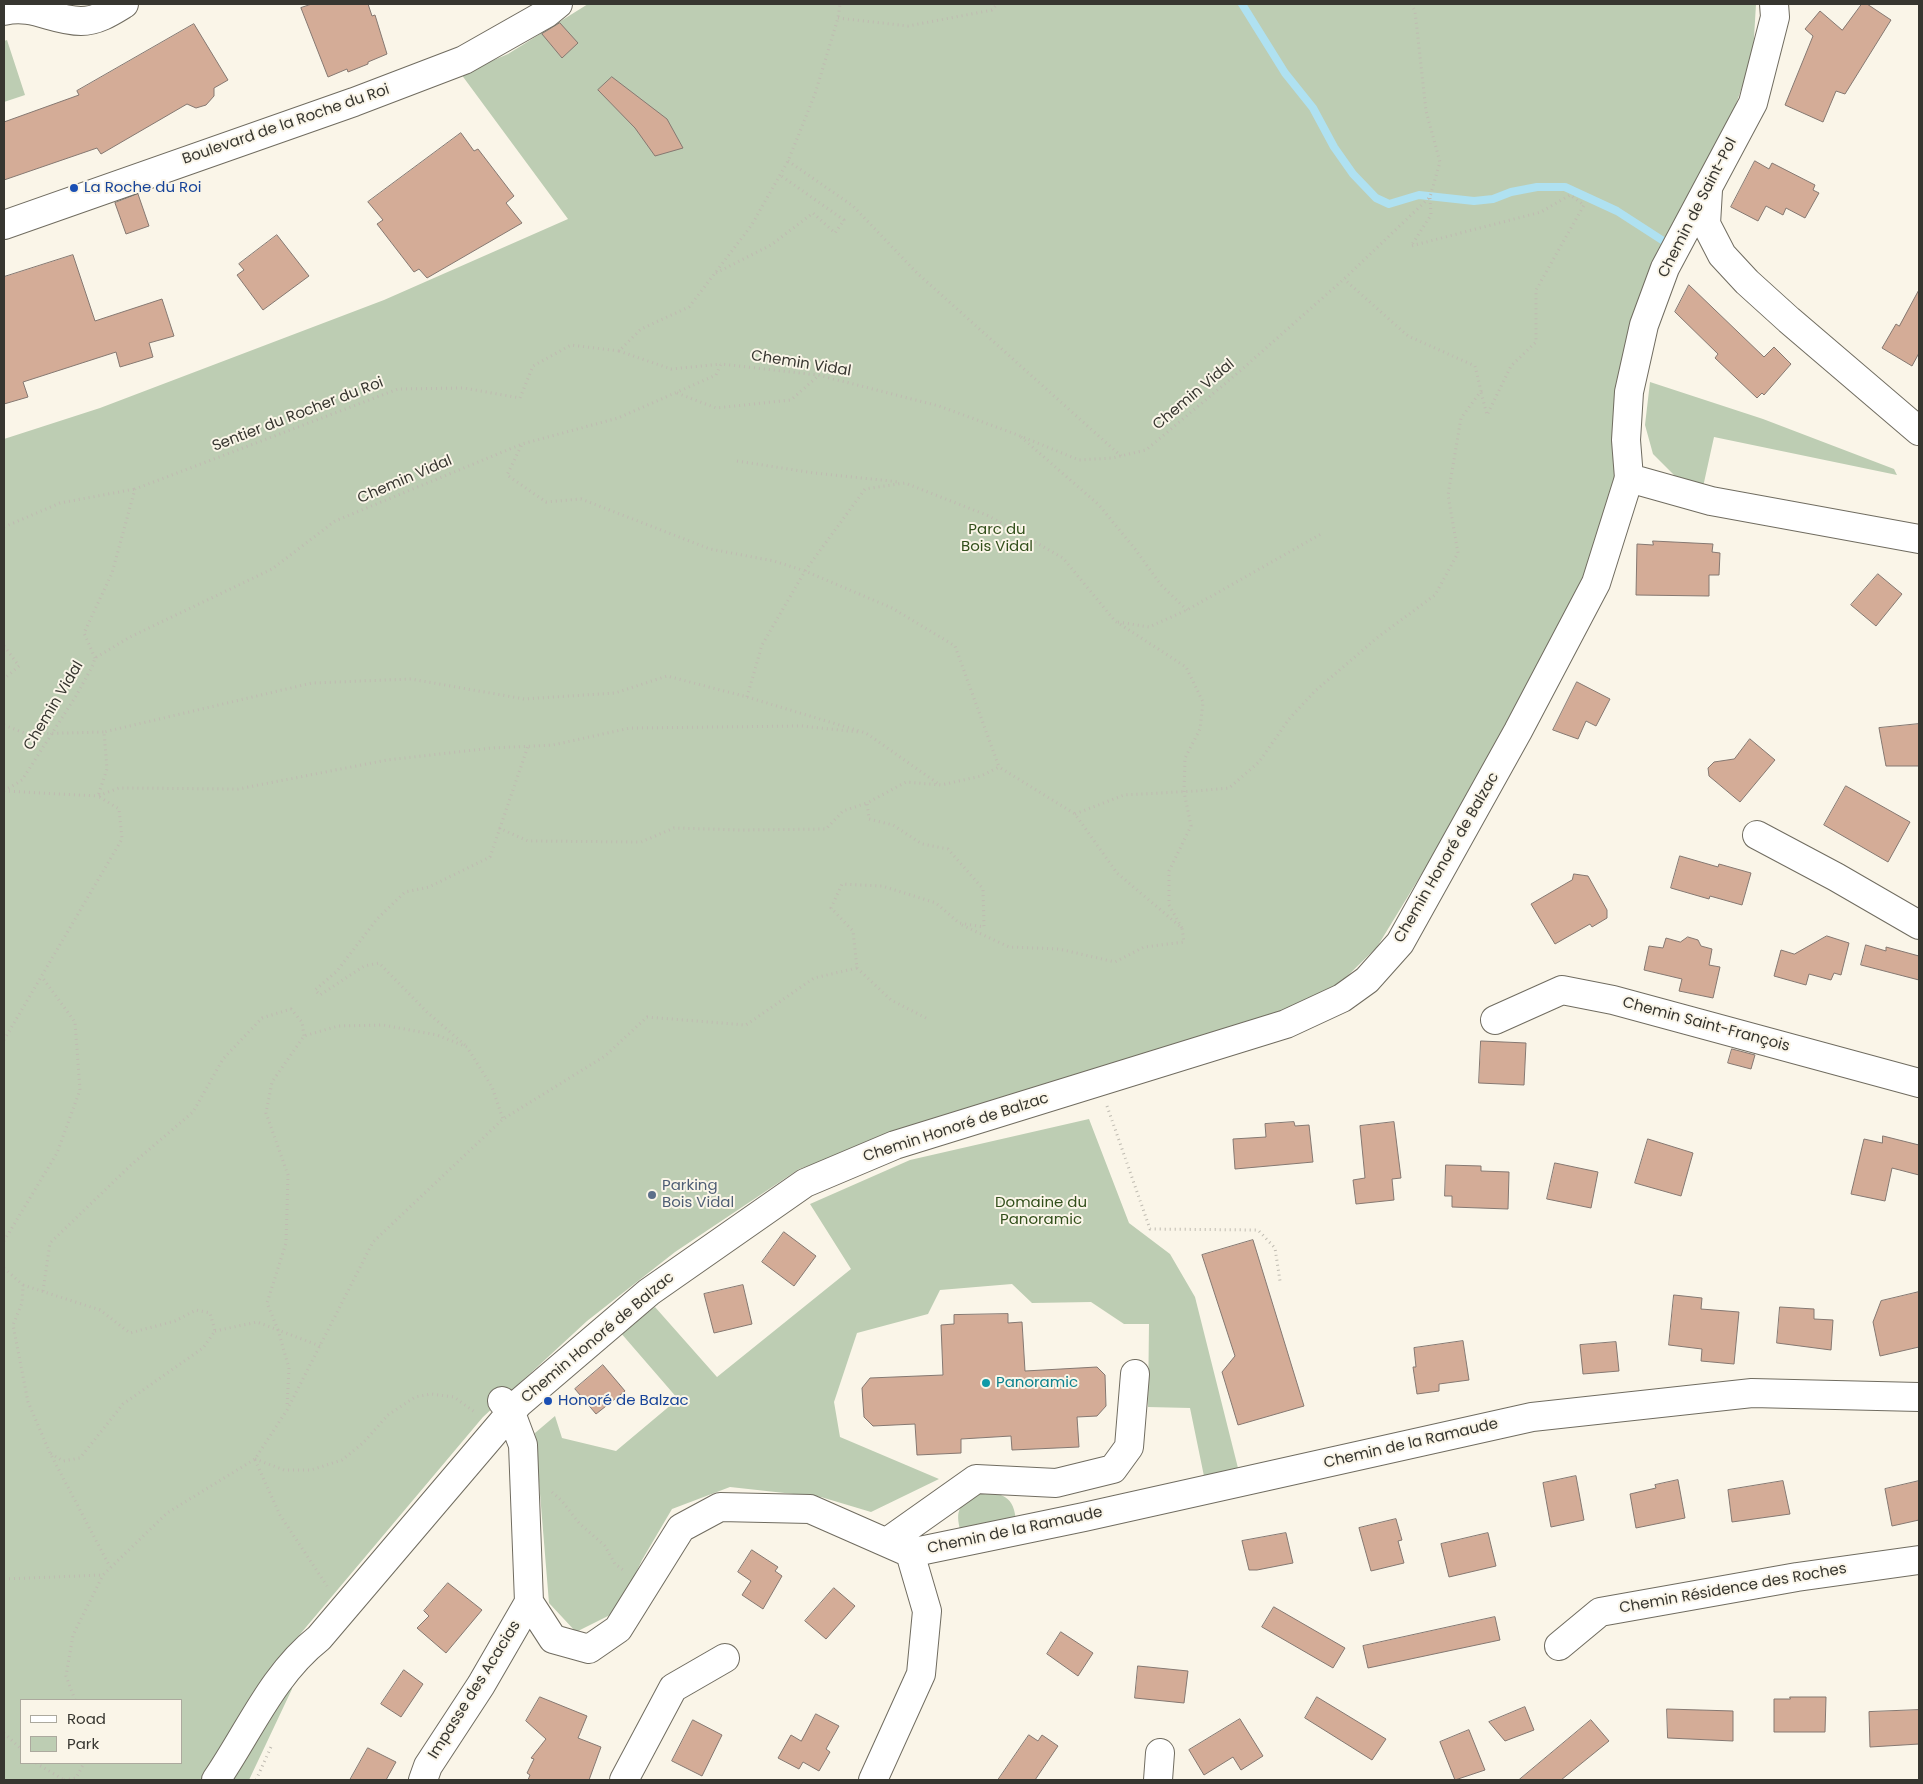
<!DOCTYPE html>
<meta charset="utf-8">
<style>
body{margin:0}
#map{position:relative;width:1923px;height:1784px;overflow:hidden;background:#faf5e8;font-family:Poppins,sans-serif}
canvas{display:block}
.frame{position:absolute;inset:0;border:5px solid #373630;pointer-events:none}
.legend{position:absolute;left:20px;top:1699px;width:162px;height:65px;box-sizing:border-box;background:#faf5e8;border:1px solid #aca99e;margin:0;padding:6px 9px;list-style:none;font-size:15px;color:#373630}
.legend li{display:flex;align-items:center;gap:10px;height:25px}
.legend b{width:25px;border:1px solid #aca99e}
</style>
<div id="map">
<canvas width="1923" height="1784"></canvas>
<div class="frame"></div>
<ul class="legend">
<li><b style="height:6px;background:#fff"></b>Road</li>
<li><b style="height:14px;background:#bdcdb3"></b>Park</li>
</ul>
</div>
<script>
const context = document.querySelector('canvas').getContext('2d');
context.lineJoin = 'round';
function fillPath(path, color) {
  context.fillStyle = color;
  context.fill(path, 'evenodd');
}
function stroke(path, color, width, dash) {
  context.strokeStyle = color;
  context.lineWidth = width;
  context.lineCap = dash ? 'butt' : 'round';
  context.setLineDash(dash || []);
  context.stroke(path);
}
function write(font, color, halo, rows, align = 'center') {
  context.font = font + ' Poppins,sans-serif';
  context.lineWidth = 4;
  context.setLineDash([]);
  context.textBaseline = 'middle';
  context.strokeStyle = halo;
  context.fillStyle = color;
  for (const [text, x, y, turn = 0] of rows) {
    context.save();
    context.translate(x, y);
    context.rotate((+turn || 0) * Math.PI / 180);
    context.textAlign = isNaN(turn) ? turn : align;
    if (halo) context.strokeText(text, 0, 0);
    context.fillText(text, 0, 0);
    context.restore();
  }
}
fillPath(new Path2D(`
 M 588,4 L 1756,4 L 1753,55 L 1724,139 L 1676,230 L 1618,471 L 1580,591 L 1449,829 L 1377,947 L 1337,986 L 1271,1015 L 1028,1091 L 799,1169 L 675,1252 L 587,1321 L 483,1417 L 264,1677 L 201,1780 L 4,1780 L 4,439 L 100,408 L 384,300 L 568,219 L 461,74 L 508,54 ZM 21,1700 L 181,1700 L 181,1763 L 21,1763 Z
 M 7,40 L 25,95 L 4,102 L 4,41 Z
 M 1650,382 L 1763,419 L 1894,469 L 1897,475 L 1714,437 L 1703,487 L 1676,477 L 1653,454 L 1645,425 Z
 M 1089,1119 L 1129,1223 L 1170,1254 L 1195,1297 L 1238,1468 L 1205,1481 L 1190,1408 L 1148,1407 L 1149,1324 L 1124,1324 L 1091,1302 L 1032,1303 L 1012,1284 L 940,1290 L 928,1314 L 857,1333 L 834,1402 L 840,1437 L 939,1479 L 871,1512 L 821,1497 L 730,1487 L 672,1509 L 642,1560 L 618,1611 L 576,1632 L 549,1603 L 535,1433 L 555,1416 L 562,1438 L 616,1451 L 678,1399 L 620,1332 L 655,1307 L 717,1377 L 851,1269 L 810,1204 L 910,1160 Z
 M 981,1492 C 1006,1492 1016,1500 1016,1526 L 961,1533 C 954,1508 960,1504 981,1492 Z
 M 290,1684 L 292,1689 L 249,1780 L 227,1780 Z`), '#bdcdb3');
stroke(new Path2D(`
 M 1242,4 L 1285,73 L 1313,108 L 1334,147 L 1353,174 L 1376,198 L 1389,204 L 1419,195 L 1474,201 L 1493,199 L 1511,192 L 1537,187 L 1565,187 L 1617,211 L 1665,242`), '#afe1f1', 8);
const building = new Path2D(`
 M 312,4 L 368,4 L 372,16 L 375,15 L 387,54 L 368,62 L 368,64 L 348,72 L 347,69 L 328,77 L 301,8 Z
 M 1862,4 L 1867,4 L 1891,20 L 1845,94 L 1836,91 L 1823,122 L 1785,105 L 1813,36 L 1805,29 L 1820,11 L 1842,30 Z
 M 560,23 L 578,43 L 562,58 L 542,34 Z
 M 194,24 L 228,80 L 214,88 L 214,96 L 206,105 L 196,108 L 187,104 L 101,154 L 97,148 L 4,180 L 4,122 L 79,95 L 77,91 Z
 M 612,77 L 667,119 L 683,148 L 655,156 L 635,128 L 598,90 Z
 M 461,133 L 474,151 L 478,149 L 514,196 L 506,203 L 522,223 L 427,278 L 419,269 L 414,272 L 377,224 L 383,220 L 368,202 Z
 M 1755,161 L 1769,169 L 1772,163 L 1815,185 L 1813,190 L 1819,193 L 1805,218 L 1786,208 L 1783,215 L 1766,206 L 1758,221 L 1731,207 Z
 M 138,194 L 149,226 L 126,234 L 115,203 Z
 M 277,235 L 309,276 L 263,310 L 237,275 L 244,270 L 239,264 Z
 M 73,255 L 95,321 L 162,299 L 174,336 L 149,343 L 153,357 L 120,367 L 116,352 L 23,382 L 28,397 L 4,404 L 4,277 Z
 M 1689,285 L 1764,357 L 1774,347 L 1791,364 L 1764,395 L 1762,393 L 1757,398 L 1715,358 L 1718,354 L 1675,312 Z
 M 1919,290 L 1919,353 L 1912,366 L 1882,348 L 1896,324 L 1899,326 Z
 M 1653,541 L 1713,544 L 1712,552 L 1720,553 L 1719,575 L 1709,575 L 1709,596 L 1636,595 L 1637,544 L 1653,545 Z
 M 1878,574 L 1902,594 L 1876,626 L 1851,605 Z
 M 1577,682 L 1610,699 L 1596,726 L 1586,721 L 1578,739 L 1553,730 Z
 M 1919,724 L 1919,766 L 1886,766 L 1879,728 Z
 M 1750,739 L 1775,760 L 1740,802 L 1709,776 L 1708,768 L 1714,762 L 1734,759 Z
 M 1846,786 L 1910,822 L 1888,862 L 1824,825 Z
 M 1680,856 L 1718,867 L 1719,864 L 1751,873 L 1742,905 L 1710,896 L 1709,899 L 1671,888 Z
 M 1574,874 L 1588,876 L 1607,910 L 1607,918 L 1592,927 L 1590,924 L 1555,944 L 1531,904 L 1572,880 Z
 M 1827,936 L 1849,943 L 1841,975 L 1834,973 L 1831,980 L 1809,974 L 1806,985 L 1774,976 L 1781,950 L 1794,954 Z
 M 1688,937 L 1698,940 L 1701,946 L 1712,949 L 1709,965 L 1720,967 L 1713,998 L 1679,991 L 1682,979 L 1644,970 L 1649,946 L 1663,948 L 1666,938 L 1680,942 Z
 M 1866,945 L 1886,951 L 1886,947 L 1919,956 L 1919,980 L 1861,965 Z
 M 1481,1041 L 1526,1043 L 1524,1085 L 1479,1083 Z
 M 1732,1049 L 1755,1055 L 1751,1069 L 1728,1063 Z
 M 1294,1122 L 1295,1126 L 1309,1125 L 1313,1162 L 1235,1169 L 1233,1139 L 1266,1137 L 1265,1124 Z
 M 1394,1122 L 1401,1178 L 1392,1179 L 1394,1200 L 1356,1204 L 1353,1180 L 1365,1178 L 1360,1126 Z
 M 1883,1136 L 1919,1145 L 1919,1175 L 1892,1168 L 1885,1201 L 1851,1194 L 1864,1139 L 1882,1143 Z
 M 1648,1139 L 1693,1153 L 1681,1196 L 1635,1183 Z
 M 1555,1163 L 1598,1172 L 1591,1208 L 1547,1199 Z
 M 1446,1165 L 1481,1166 L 1481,1171 L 1509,1172 L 1508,1209 L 1452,1207 L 1452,1196 L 1445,1196 Z
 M 784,1232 L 816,1256 L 794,1286 L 762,1262 Z
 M 1253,1240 L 1304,1406 L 1238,1425 L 1222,1372 L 1235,1356 L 1202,1255 Z
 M 743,1285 L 752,1324 L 714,1333 L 704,1294 Z
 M 1919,1292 L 1919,1347 L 1880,1356 L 1873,1322 L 1881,1301 Z
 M 1674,1295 L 1702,1298 L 1701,1309 L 1739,1312 L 1734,1364 L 1701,1361 L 1702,1349 L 1669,1345 Z
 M 1780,1307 L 1814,1309 L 1814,1319 L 1833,1320 L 1831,1350 L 1777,1343 Z
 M 1008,1314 L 1008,1323 L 1022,1322 L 1025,1371 L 1097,1367 L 1105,1375 L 1106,1406 L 1097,1416 L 1077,1417 L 1079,1447 L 1012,1450 L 1011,1436 L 961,1439 L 961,1453 L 917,1455 L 915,1424 L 873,1426 L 864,1417 L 862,1388 L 870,1378 L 943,1375 L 941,1325 L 954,1324 L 954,1315 Z
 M 1463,1341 L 1469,1380 L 1439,1384 L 1439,1391 L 1417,1394 L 1413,1367 L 1416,1367 L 1414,1348 Z
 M 1616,1342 L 1619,1371 L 1583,1374 L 1580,1345 Z
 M 603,1365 L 625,1391 L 596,1414 L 575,1389 Z
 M 1576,1476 L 1584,1520 L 1551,1527 L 1543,1483 Z
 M 1678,1480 L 1685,1518 L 1636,1528 L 1630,1494 L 1656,1488 L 1655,1485 Z
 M 1783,1481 L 1790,1514 L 1732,1522 L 1728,1490 Z
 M 1919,1481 L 1919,1520 L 1892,1526 L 1885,1489 Z
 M 1396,1519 L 1402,1540 L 1398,1541 L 1404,1563 L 1371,1571 L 1359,1528 Z
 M 1286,1533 L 1293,1563 L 1257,1570 L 1249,1570 L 1242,1541 Z
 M 1488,1533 L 1496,1566 L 1449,1577 L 1441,1544 Z
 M 752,1550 L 778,1567 L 775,1571 L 782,1576 L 763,1609 L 742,1595 L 751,1581 L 738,1572 Z
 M 448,1583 L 482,1610 L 446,1653 L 417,1628 L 429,1616 L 424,1611 Z
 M 834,1588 L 855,1606 L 826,1639 L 805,1621 Z
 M 1274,1607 L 1345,1648 L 1333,1668 L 1262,1627 Z
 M 1495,1617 L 1500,1640 L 1368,1668 L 1363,1646 Z
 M 1061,1632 L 1093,1653 L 1078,1676 L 1047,1654 Z
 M 1138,1666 L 1188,1671 L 1184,1703 L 1135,1698 Z
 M 404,1670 L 423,1684 L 401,1717 L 381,1704 Z
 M 540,1697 L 587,1716 L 578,1738 L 601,1747 L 589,1780 L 528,1780 L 530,1775 L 527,1773 L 534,1759 L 531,1758 L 546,1739 L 526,1721 Z
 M 1317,1697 L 1386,1739 L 1372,1760 L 1305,1718 Z
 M 1790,1697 L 1826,1697 L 1825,1732 L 1774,1732 L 1774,1699 L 1790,1699 Z
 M 1525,1707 L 1534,1730 L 1505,1741 L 1489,1722 Z
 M 1667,1709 L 1733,1711 L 1733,1741 L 1668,1738 Z
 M 1919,1710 L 1919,1744 L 1870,1747 L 1869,1712 Z
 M 816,1714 L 839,1726 L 826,1749 L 830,1752 L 819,1771 L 803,1762 L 799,1769 L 778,1758 L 791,1735 L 801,1741 Z
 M 1240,1719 L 1263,1756 L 1241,1770 L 1233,1757 L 1204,1775 L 1189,1750 Z
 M 693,1720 L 722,1735 L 702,1776 L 672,1761 Z
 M 1591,1720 L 1609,1741 L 1561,1780 L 1519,1780 Z
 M 1469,1730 L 1485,1770 L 1455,1780 L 1440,1742 Z
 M 1029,1735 L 1038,1741 L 1042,1735 L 1058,1746 L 1035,1780 L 998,1780 Z
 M 368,1748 L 396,1762 L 386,1780 L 350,1780 Z`);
fillPath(building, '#d4ac97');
stroke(building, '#857871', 1);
const minor = new Path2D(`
 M 4,11 C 33,4 53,21 81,21 C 97,21 111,12 124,4
 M 4,225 L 354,102 L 464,60 L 547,13 L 558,4
 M 1757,835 L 1836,877 L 1919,925
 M 1495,1020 L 1562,990 L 1613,1000 L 1919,1083
 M 502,1401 L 511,1413 L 523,1445 L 529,1602 L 553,1639 L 589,1649 L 618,1629 L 681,1528 L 720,1507 L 810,1509 L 910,1553 L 927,1611 L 921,1674 L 873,1780
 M 887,1542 L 976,1479 L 1056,1483 L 1113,1469 L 1129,1447 L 1135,1374
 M 910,1553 L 1084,1517 L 1532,1417 L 1752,1393 L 1919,1397
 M 1559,1646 L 1600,1612 L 1797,1577 L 1919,1560
 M 216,1780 C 249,1732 272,1675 319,1638 L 519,1403 L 649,1292 L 805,1183 L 895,1145 L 1286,1024 L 1342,998 L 1367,980 L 1400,943 L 1518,731 L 1596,583 L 1629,478
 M 423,1780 L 428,1766 L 481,1685 L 529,1602
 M 624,1780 L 673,1688 L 725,1658
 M 1158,1780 L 1160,1753`);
const major = new Path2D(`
 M 1774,4 L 1775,17 L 1753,103 L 1665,268 L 1644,325 L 1629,392 L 1626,440 L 1629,478 L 1711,501 L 1919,539
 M 1708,190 L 1706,224 L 1722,255 L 1747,282 L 1789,320 L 1919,431`);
stroke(minor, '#706c60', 30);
stroke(major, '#706c60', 30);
stroke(new Path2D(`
 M 838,18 L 908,26 L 992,10 L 997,4
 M 788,161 L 853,206 L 917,273 L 1121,456
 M 1430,198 L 1431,215 L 1411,246 L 1541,212 L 1570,195 L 1584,205 L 1536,290 L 1536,342 L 1511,366 L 1487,415 L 1481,392
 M 716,273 L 771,245 L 813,213 L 835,233 L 844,220 L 780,175
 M 619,351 L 671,369 L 721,364
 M 677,393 L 716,408 L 791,400 L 818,376
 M 1021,437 L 1099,505 L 1135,549 L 1161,585 L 1187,610
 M 737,461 L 814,473 L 900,482
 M 4,527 L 60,503 L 135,489
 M 1118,622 L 1149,627 L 1187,610 L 1321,534
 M 4,646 L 19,666 L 4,679
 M 95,658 L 84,633 L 112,573 L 135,489 L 398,389 L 464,388 L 520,398 L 533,366 L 571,345 L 619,351 L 641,329 L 689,307 L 751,226 L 788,161 L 815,94 L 838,18 L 840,4
 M 747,697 L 762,645 L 805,571 L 865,489 L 905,483 L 989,516 L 1063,558 L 1115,621 L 1186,667 L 1203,702 L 1200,729 L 1185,758 L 1184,792 L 1191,826 L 1169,871 L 1169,905 L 1182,928
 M 4,725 L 27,734 L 104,732
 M 4,791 L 22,780 L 76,696 L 93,665 L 95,658 L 130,637 L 272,569 L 335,521 L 522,444 L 618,418 L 716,375 L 721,364 L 818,375 L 939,406 L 1018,435 L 1079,460 L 1112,458 L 1146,450 L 1240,371 L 1344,279 L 1430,197 L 1440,162 L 1426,111 L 1415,11 L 1411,4
 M 4,791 L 98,796 L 119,788 L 238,789 L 387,760 L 492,748 L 553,745 L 630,728 L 802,726 L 858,732
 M 1075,814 L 1124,795 L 1196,791 L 1229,788 L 1259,762 L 1289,719 L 1315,691 L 1378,637 L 1435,595 L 1458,553 L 1448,495 L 1461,418 L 1481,391 L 1475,366 L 1408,336 L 1344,279
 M 499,828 L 528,841 L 641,842 L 674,828 L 742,830 L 826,829 L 843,811 L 867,803
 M 962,925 L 1009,947 L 1059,949 L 1115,962 L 1144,947 L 1184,942 L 1182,928 L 1117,873 L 1075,814 L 999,767
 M 857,968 L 891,1000 L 926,1018
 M 4,1040 L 122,839 L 119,809 L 98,796 L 107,769 L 104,732 L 312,683 L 411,679 L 524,699 L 615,693 L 667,676 L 747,697 L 866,733 L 940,785
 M 465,1045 L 427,1012 L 379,963 L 364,966 L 320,995 L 315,990 L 337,971 L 377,919 L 405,892 L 429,887 L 490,857 L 528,746
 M 1107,1106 L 1150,1229 L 1258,1230 L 1275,1248 L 1280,1281
 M 4,1241 L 57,1153 L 80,1090 L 75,1022 L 42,977
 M 4,1268 L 23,1285 L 22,1303 L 13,1325 L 28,1402 L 50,1453 L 110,1567
 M 23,1285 L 100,1310 L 130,1333 L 175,1321 L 196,1310 L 210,1313 L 215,1331 L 203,1348 L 123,1404 L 80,1458 L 63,1461 L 50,1453
 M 43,1291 L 50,1243 L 131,1165 L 193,1112 L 223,1059 L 262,1018 L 291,1009 L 302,1022 L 304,1036
 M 215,1331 L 257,1322 L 278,1330 L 289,1368 L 287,1407
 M 320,1346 L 278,1330 L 267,1303 L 286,1243 L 288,1175 L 266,1113 L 272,1082 L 304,1036 L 338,1026 L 383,1025 L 437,1035 L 467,1047 L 492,1087 L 503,1119
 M 255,1459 L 284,1470 L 311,1470 L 342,1460 L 363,1443 L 388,1415 L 415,1397 L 431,1394 L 454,1397 L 476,1413
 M 255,1460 L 280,1515 L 327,1586
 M 552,1492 L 562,1501 L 579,1523 L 605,1546 L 615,1564 L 623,1570
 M 4,1579 L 103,1575
 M 75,1700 L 66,1676 L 73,1635 L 103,1575 L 167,1513 L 255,1459 L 287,1410 L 373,1242 L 503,1119 L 605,1056 L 647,1017 L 746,1025 L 814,978 L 857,968 L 853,931 L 831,908 L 842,884 L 882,886 L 936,903 L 959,923 L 984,927 L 983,889 L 948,849 L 922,844 L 893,825 L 869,819 L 867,803 L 906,782 L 941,785 L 981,776 L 999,767 L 955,646 L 892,608 L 805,571 L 774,561 L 710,549 L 581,499 L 546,502 L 507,475 L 522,444
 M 4,1733 L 21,1749
 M 36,1763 L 64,1780
 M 64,1780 L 76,1778 L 84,1763
 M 256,1780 L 271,1747`), '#bfbbb1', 3, [1, 4]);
stroke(minor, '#fff', 28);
stroke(major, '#fff', 28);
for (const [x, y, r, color] of [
 [74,188,5,"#1a4fb4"],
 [652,1195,5,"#5c6f8a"],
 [986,1383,5,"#0f9aa8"],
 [548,1401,5,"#1a4fb4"]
]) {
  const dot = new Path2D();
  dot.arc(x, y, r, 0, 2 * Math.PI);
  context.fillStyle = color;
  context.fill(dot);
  stroke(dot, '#faf5e8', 2);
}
write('15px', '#373630', '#faf5e8', [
 ["Boulevard de la Roche du Roi",286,125,-19],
 ["Chemin de Saint-Pol",1698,208,-63],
 ["Chemin Vidal",801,364,9],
 ["Chemin Vidal",1194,395,-40],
 ["Sentier du Rocher du Roi",298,415,-21],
 ["Chemin Vidal",405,480,-23],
 ["Chemin Vidal",54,706,-59],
 ["Chemin Honoré de Balzac",1447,858,-60],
 ["Chemin Saint-François",1706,1025,15],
 ["Chemin Honoré de Balzac",956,1128,-18],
 ["Chemin Honoré de Balzac",598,1338,-40],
 ["Chemin de la Ramaude",1411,1444,-13],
 ["Chemin de la Ramaude",1015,1531,-12],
 ["Chemin Résidence des Roches",1733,1589,-10],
 ["Impasse des Acacias",475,1690,-58]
]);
write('15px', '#164399', '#faf5e8', [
 ["La Roche du Roi",84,188],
 ["Honoré de Balzac",558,1401]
], 'left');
write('15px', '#324f1b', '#faf5e8', [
 ["Parc du",997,530],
 ["Bois Vidal",997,547],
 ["Domaine du",1041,1203],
 ["Panoramic",1041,1220]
]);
write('15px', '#4e5e75', '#faf5e8', [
 ["Parking",662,1186],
 ["Bois Vidal",662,1203]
], 'left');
write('15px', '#0d838f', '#faf5e8', [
 ["Panoramic",996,1383]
], 'left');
</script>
